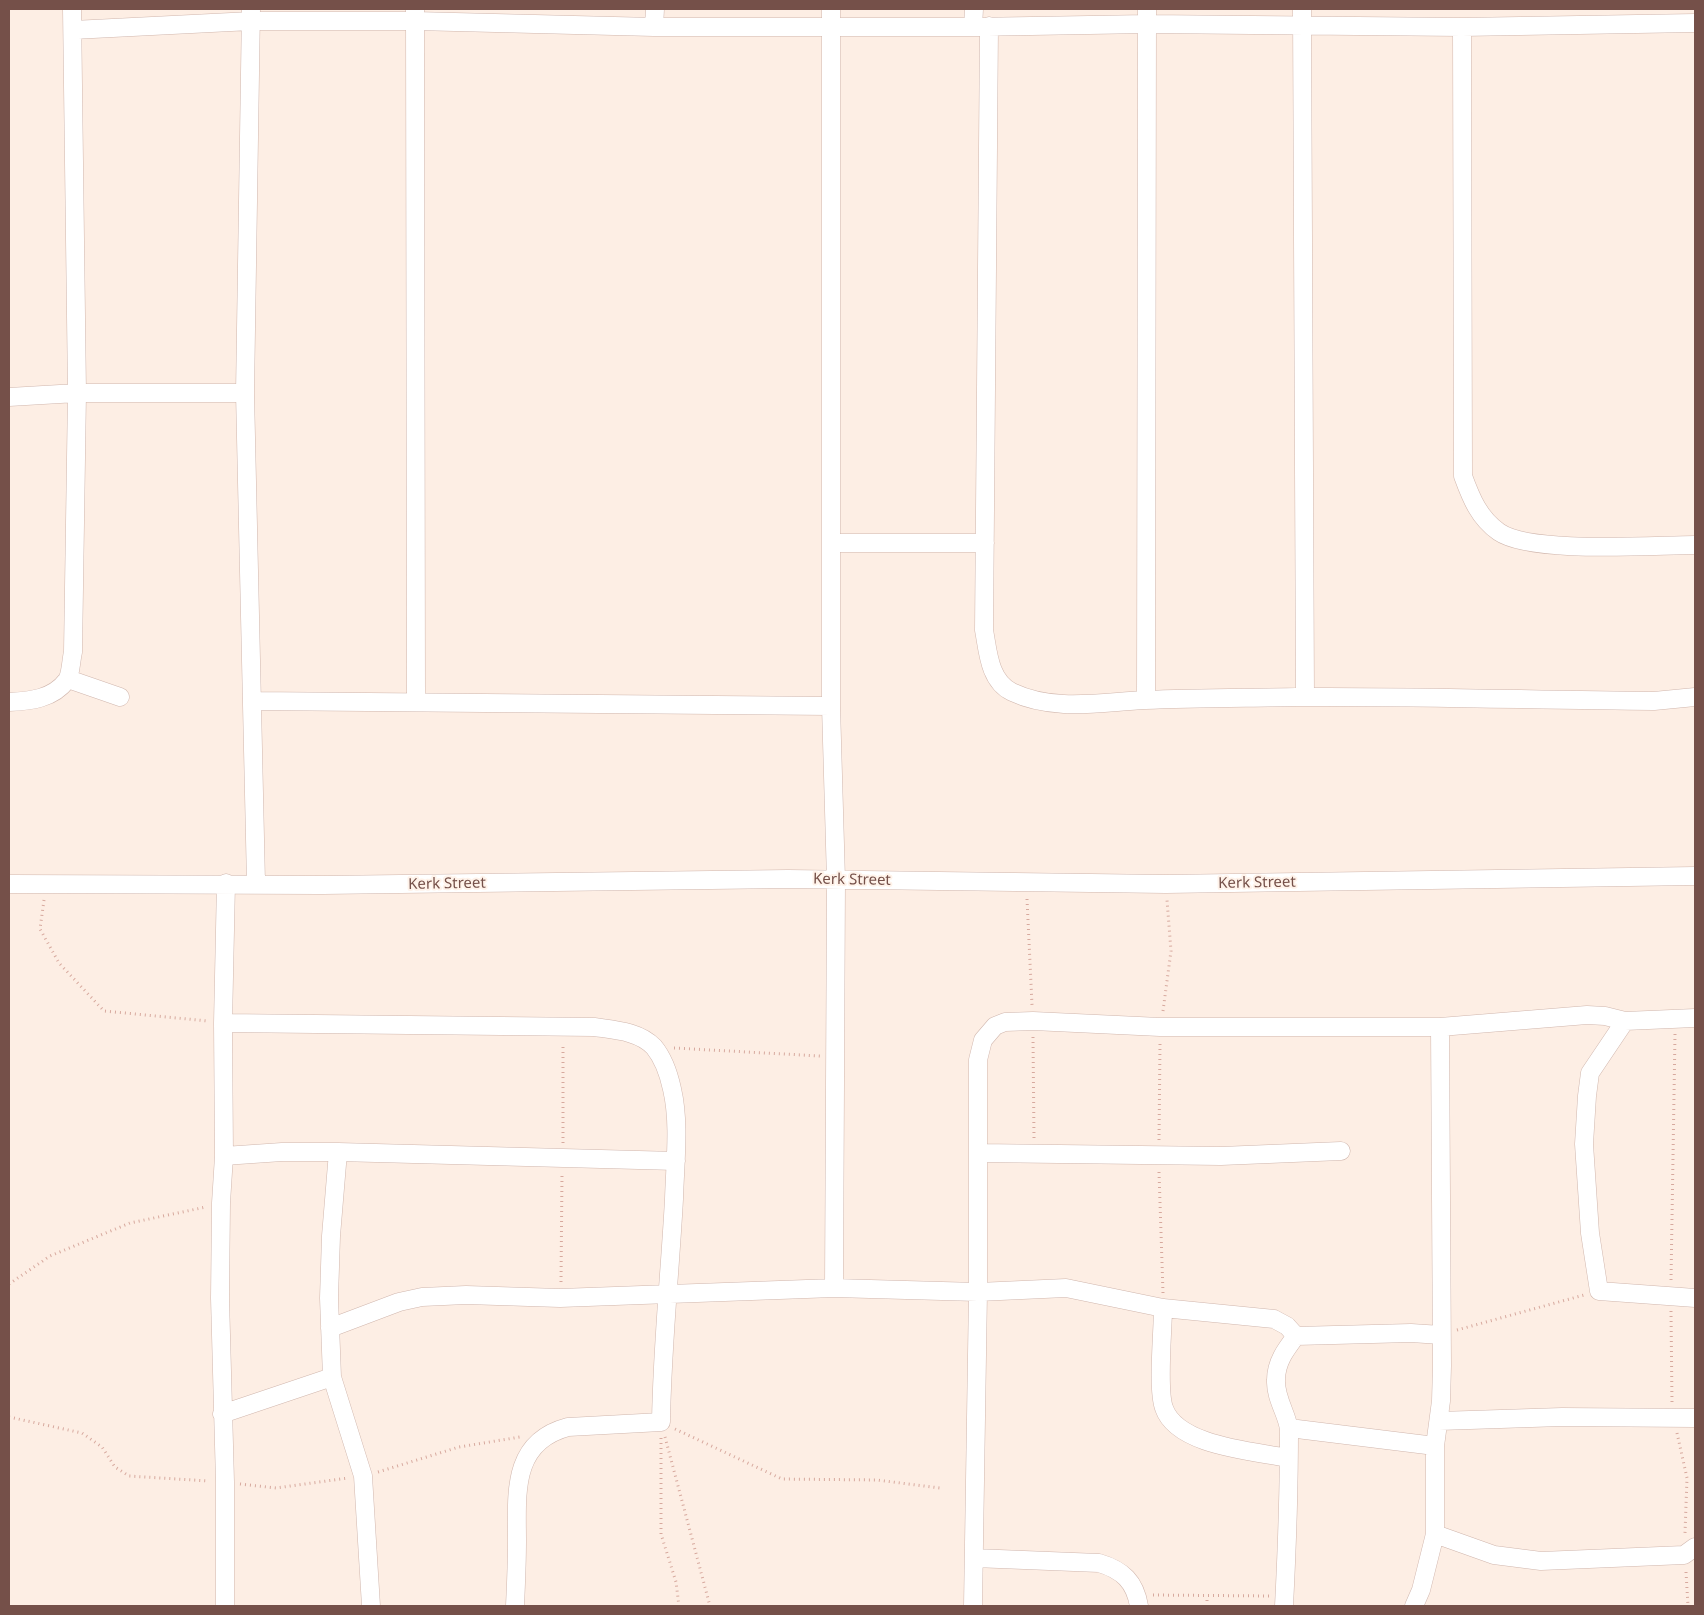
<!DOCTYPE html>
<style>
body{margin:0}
#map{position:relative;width:1704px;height:1615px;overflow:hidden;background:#fdeee4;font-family:"Noto Sans",sans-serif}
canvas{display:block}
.frame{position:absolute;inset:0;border:10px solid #755049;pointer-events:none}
</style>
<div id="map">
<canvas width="1704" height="1615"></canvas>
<div class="frame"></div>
</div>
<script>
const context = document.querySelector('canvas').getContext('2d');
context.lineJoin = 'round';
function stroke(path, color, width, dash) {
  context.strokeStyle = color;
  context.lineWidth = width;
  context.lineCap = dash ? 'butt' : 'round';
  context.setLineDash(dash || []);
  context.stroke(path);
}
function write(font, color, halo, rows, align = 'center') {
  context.font = font + ' "Noto Sans",sans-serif';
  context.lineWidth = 4;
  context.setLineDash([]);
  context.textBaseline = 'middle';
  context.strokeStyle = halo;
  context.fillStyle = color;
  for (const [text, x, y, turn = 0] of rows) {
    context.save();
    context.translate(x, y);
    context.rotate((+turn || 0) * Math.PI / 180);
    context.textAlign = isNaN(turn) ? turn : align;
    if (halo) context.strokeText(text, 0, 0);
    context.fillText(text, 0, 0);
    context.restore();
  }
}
const minor = new Path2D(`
 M 251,9 L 245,393 L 256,883
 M 415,9 L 416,702
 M 1302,9 L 1305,697
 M 989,26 L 984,630 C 988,651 989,681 1012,692 C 1054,712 1101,702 1145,700 C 1196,698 1246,698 1296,697 C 1415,696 1535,700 1654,701 L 1695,697
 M 654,27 L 655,9
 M 973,27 L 974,9
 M 1462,27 L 1463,476 C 1471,498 1479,518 1499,532 C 1531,554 1653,545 1695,545
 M 73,30 L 251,21 L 415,21 L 654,27 L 973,27 L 1147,24 L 1462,27 L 1695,23
 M 9,397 L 77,393 L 245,393
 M 832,543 L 985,543
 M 68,679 L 120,697
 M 1146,700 L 1147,9
 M 252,701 L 831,706
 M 9,702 C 30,701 53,699 67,680 C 71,674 71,660 73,652 L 77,393 L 72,9
 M 9,884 L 323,885 L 788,879 L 1166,884 L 1695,876
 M 1625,1021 L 1590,1073 L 1587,1096 L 1584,1144 L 1590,1233 L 1599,1291 L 1695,1298
 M 223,1023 L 594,1027 C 614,1030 639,1031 654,1047 C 663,1058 669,1075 672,1089 C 680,1123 675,1163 674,1199 C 670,1273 662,1348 661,1422 L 568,1427 C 511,1442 517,1494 517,1541 C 517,1563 516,1585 515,1606
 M 1440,1027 L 1442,1366 L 1441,1401 L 1435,1446 L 1435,1534 L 1494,1555 L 1541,1561 L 1684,1555 L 1695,1547
 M 338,1152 L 676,1161
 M 978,1153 L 1221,1156 L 1341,1151
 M 224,1156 L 282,1152 L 338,1152 L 331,1236 L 329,1298 L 332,1377 L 363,1476 L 371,1606
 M 834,1288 L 978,1292 L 1066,1288 L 1163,1308 L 1274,1319 L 1287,1326 L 1296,1336
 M 1163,1308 C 1163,1331 1157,1389 1164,1408 C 1177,1446 1253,1451 1287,1458
 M 330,1328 L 399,1302 L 422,1297 L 466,1295 L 560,1298 L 834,1288 L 836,880 L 831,706 L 831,9
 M 1296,1336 L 1411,1333 L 1441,1335
 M 222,1414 L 332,1377
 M 1439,1421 L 1562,1417 L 1695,1418
 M 1289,1428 L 1435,1446
 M 974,1558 L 1099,1563 C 1123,1570 1135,1582 1139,1606
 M 225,1606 L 225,1482 L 220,1298 L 221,1203 L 224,1156 L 223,1023 L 226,883
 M 973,1606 L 978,1292 L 978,1060 L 983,1040 L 995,1026 L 1005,1022 L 1033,1021 L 1160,1027 L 1440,1027 L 1587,1015 L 1605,1016 L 1625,1021 L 1695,1018
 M 1284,1606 C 1287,1548 1289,1489 1289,1431 C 1289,1417 1275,1399 1276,1380 C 1276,1362 1286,1349 1296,1336
 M 1414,1606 L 1421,1590 L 1435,1534`);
stroke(minor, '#d0b6ad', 19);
stroke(new Path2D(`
 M 1027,899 L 1032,1005
 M 44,900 L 40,929 L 59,963 L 104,1011 L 208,1021
 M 1163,1011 L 1171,951 L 1167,900
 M 1033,1037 L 1034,1138
 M 674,1048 L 820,1056
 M 1159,1140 L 1160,1044
 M 563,1143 L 563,1044
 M 1159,1172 L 1163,1293
 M 1671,1280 L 1675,1034
 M 561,1282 L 562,1174
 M 9,1284 L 50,1256 L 130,1223 L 206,1207
 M 1671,1311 L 1672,1403
 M 1457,1330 L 1584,1295
 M 9,1417 L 82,1433 L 102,1447 L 115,1467 L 129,1476 L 209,1481
 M 675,1429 L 782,1479 L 877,1480 L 940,1488
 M 1677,1433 L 1687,1478 L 1685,1533
 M 665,1437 L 710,1606
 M 661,1438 L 661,1534 L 676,1582 L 679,1606
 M 378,1472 L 459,1447 L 520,1437
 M 240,1484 L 276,1488 L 348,1478
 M 1686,1572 L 1688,1606
 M 1153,1595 L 1269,1596
 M 1207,1606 L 1207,1596`), '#d7a99e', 3, [1, 4]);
stroke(minor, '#fff', 18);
write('15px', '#755049', '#fff3ea', [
 ["Kerk Street",852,880,1],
 ["Kerk Street",1257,883,-1],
 ["Kerk Street",447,884,-1]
]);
</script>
